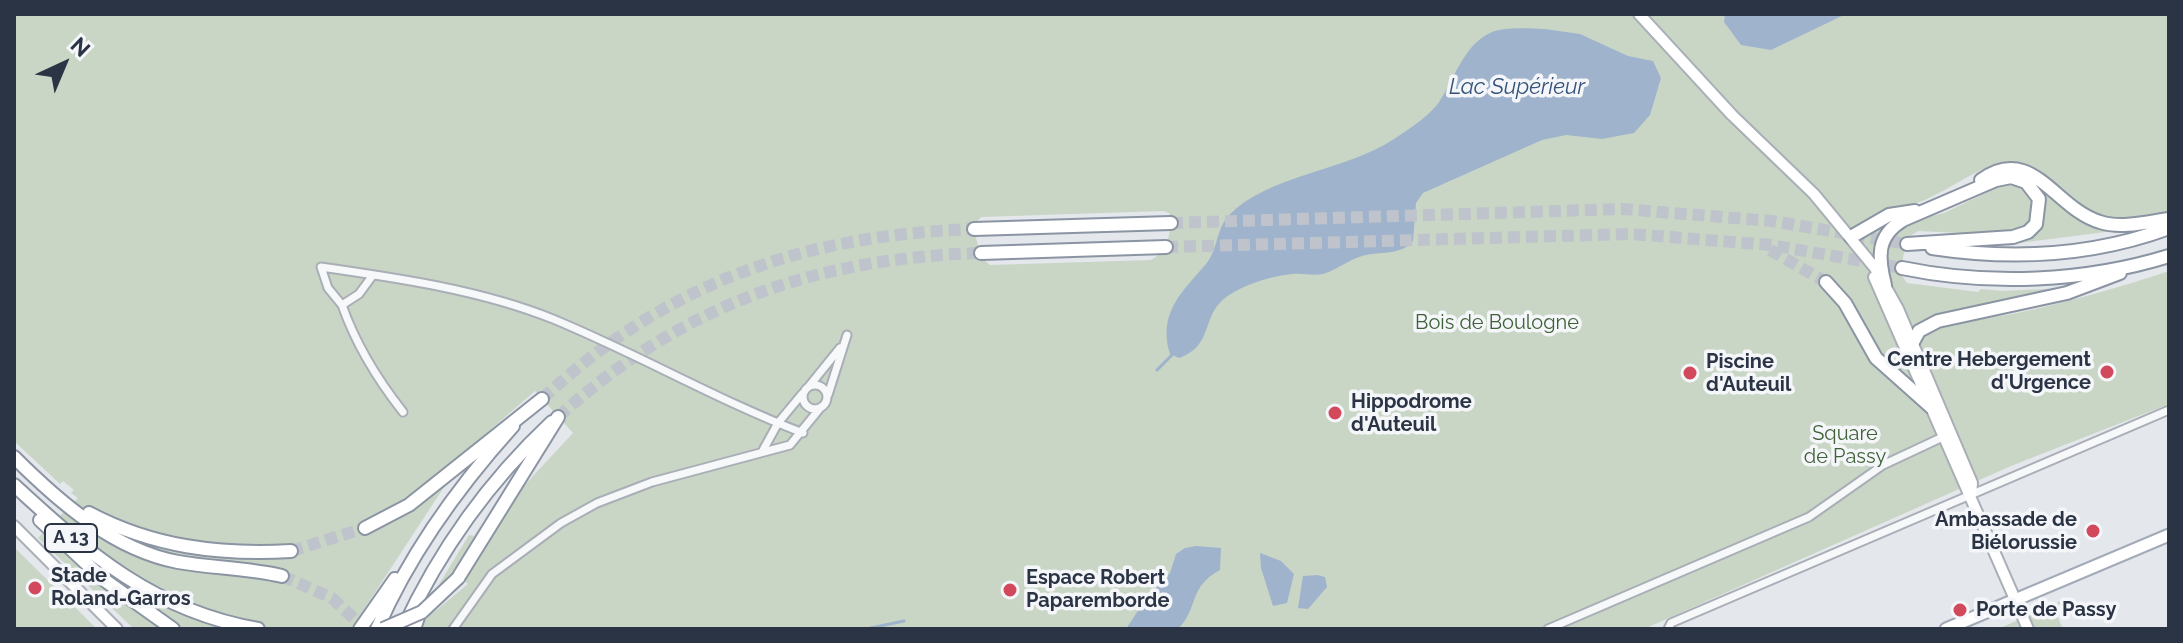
<!DOCTYPE html>
<meta charset="utf-8">
<style>
body{margin:0}
#map{position:relative;width:2183px;height:643px;overflow:hidden;background:#e4e7ec;font-family:Raleway,sans-serif}
canvas{display:block}
.frame{position:absolute;inset:0;border:16px solid #2b3445;pointer-events:none}
.north{position:absolute;left:24px;top:24px;width:80px;height:80px;-webkit-text-stroke:6px #f4f6f9;paint-order:stroke;rotate:44deg;font-size:22px;font-weight:700;line-height:32px;text-align:center;color:#2b3445}
.north::after{content:'';display:block;margin:auto;width:28px;height:36px;background:#2b3445;clip-path:polygon(50% 0,100% 100%,50% 72%,0 100%)}
</style>
<div id="map">
<canvas width="2183" height="643"></canvas>
<div class="frame"></div>
<div class="north">N</div>
</div>
<script>
const context = document.querySelector('canvas').getContext('2d');
context.lineJoin = 'round';
function fillPath(path, color) {
  context.fillStyle = color;
  context.fill(path, 'evenodd');
}
function stroke(path, color, width, dash) {
  context.strokeStyle = color;
  context.lineWidth = width;
  context.lineCap = dash ? 'butt' : 'round';
  context.setLineDash(dash || []);
  context.stroke(path);
}
function write(font, color, halo, rows, align = 'center') {
  context.font = font + ' Raleway,sans-serif';
  context.lineWidth = 7;
  context.setLineDash([]);
  context.textBaseline = 'middle';
  context.strokeStyle = halo;
  context.fillStyle = color;
  for (const [text, x, y, turn = 0] of rows) {
    context.save();
    context.translate(x, y);
    context.rotate((+turn || 0) * Math.PI / 180);
    context.textAlign = isNaN(turn) ? turn : align;
    if (halo) context.strokeText(text, 0, 0);
    context.fillText(text, 0, 0);
    context.restore();
  }
}
fillPath(new Path2D(`
 M 14,14 L 2169,14 L 2169,211 C 2149,216 2122,223 2102,217 C 2068,207 2046,162 2009,162 C 1981,163 1944,195 1914,204 L 1917,220 L 1944,213 L 2009,182 L 2028,189 C 2035,205 2037,215 2025,228 L 1980,234 L 1918,231 L 1907,238 L 1900,273 L 1907,283 L 1978,292 L 1981,289 L 2003,291 L 2065,288 L 1927,319 C 1971,333 2118,288 2169,271 L 2169,404 L 2011,466 L 1644,629 L 419,629 L 422,622 L 468,584 L 463,580 L 519,491 L 573,433 L 535,391 L 376,529 L 416,507 L 448,481 L 351,629 L 134,629 L 38,538 L 78,498 L 71,493 L 74,490 L 63,481 L 60,484 L 14,441 ZM 1163,211 L 1169,213 L 1172,220 L 1166,250 L 1151,260 L 990,265 L 981,257 L 973,226 L 981,217 ZM 1832,296 L 1913,389 L 1909,398 L 1872,363 Z
 M 2038,186 L 2121,230 L 2019,243 C 2041,230 2051,211 2038,186 Z
 M 491,506 L 460,562 L 432,596 L 469,535 L 474,536 Z
 M 14,547 L 97,629 L 14,629 Z
 M 2061,601 L 2056,613 L 2063,629 L 1998,629 Z`), '#c9d6c5');
fillPath(new Path2D(`
 M 1725,14 L 1846,14 L 1771,50 L 1741,45 L 1724,22 Z
 M 1545,29 L 1580,34 L 1628,56 L 1653,61 L 1661,78 L 1650,115 L 1634,133 L 1602,139 L 1566,135 L 1542,140 L 1423,193 L 1416,203 L 1413,241 C 1401,256 1379,251 1362,256 C 1348,260 1337,270 1323,274 C 1312,276 1303,273 1292,274 C 1273,276 1252,282 1234,292 C 1197,312 1218,344 1179,358 L 1170,354 C 1157,313 1183,291 1206,264 C 1218,250 1216,229 1229,215 C 1268,175 1346,171 1394,139 C 1409,129 1425,119 1437,105 C 1454,82 1462,46 1490,33 C 1506,26 1528,29 1545,29 Z
 M 1196,546 L 1221,548 L 1220,570 C 1188,587 1199,608 1178,629 L 1126,629 L 1145,600 L 1170,573 L 1176,554 L 1185,548 Z
 M 1260,553 L 1281,561 L 1294,574 L 1287,603 L 1273,606 L 1261,568 Z
 M 1317,575 L 1325,577 L 1327,587 L 1308,609 L 1298,608 L 1303,576 Z`), '#9fb4cc');
stroke(new Path2D(`
 M 1157,370 L 1172,355
 M 866,629 L 904,621`), '#9fb4cc', 3);
stroke(new Path2D(`
 M 1171,223 L 1623,209 L 1772,221 L 1907,244
 M 1166,247 L 1631,234 L 1771,245 L 1902,268
 M 1770,250 L 1826,282
 M 542,399 C 667,282 805,235 974,229
 M 558,417 C 682,305 815,258 981,253`), '#bfc3cb', 12, [12, 6]);
stroke(new Path2D(`
 M 291,551 L 365,528
 M 282,576 L 332,598 L 365,629`), '#bfc3cb', 12, [12, 6]);
const minor = new Path2D(`
 M 373,275 L 359,294 L 342,305 L 328,288 L 321,267 C 398,278 481,290 553,319 C 638,354 717,400 803,433
 M 342,305 C 356,345 377,379 403,412
 M803 397a12 12 0 1 1 24 0a12 12 0 1 1-24 0Z
 M 810,385 L 840,348
 M 828,395 L 847,335
 M 762,452 L 778,423 L 802,394
 M 453,629 L 492,574 L 561,523 L 597,503 L 652,482 L 790,445 L 821,407
 M 1548,629 L 1809,517 L 1883,465 L 1947,435
 M 1668,629 L 1671,623 L 2169,410`);
const secondary = new Path2D(`
 M 1639,14 L 1732,115 L 1814,194 L 1875,268 L 1898,309 L 1972,483 L 1971,494
 M 1874,277 L 2028,629
 M 14,526 L 117,629`);
const primary = new Path2D(`
 M 1946,629 L 2169,535`);
const trunk = new Path2D(`
 M 1981,180 C 2032,143 2055,209 2100,222 C 2121,229 2148,222 2169,219
 M 974,229 L 1171,223
 M 1851,237 L 1889,215 L 1915,211
 M 1932,248 C 2011,260 2093,256 2169,228
 M 981,253 L 1166,247
 M 1902,268 C 1989,286 2085,282 2169,256
 M 1826,282 L 1845,303 L 1876,358 L 1931,407
 M 1885,285 C 1878,258 1876,236 1903,220 L 1996,180 L 2011,177 L 2026,182 L 2039,199 L 2036,224 L 2028,232 L 2013,237 L 1907,244
 M 1912,344 L 1919,331 L 1938,321 L 2067,293 L 2120,273
 M 360,629 L 395,579
 M 377,629 C 410,553 458,487 513,426
 M 403,629 C 439,551 489,481 552,422
 M 414,629 L 422,605`);
const motorway = new Path2D(`
 M 14,457 C 59,502 114,550 178,562 C 212,568 248,568 282,576
 M 14,485 C 89,554 154,611 258,629
 M 89,513 C 153,547 219,555 291,551
 M 40,520 L 103,579 L 173,629
 M 365,528 L 409,505 L 542,399
 M 458,578 L 558,417`);
stroke(minor, '#a9aeb7', 11);
stroke(secondary, '#a9aeb7', 14);
stroke(primary, '#a3abb8', 15);
stroke(trunk, '#8b94a3', 16);
stroke(motorway, '#8b94a3', 16);
stroke(minor, '#f7f8fa', 7);
stroke(secondary, '#fff', 10);
stroke(primary, '#fff', 11);
stroke(trunk, '#fff', 12);
stroke(motorway, '#fff', 12);
const motorwayBridge = new Path2D(`
 M 383,629 L 422,612 L 458,578`);
stroke(motorwayBridge, '#8b94a3', 16, []);
stroke(motorwayBridge, '#fff', 12);
for (const [x, y, r, color] of [
 [2107,372,8,"#d1495b"],
 [1690,373,8,"#d1495b"],
 [1335,413,8,"#d1495b"],
 [2093,531,8,"#d1495b"],
 [35,588,8,"#d1495b"],
 [1010,590,8,"#d1495b"],
 [1960,610,8,"#d1495b"]
]) {
  const dot = new Path2D();
  dot.arc(x, y, r, 0, 2 * Math.PI);
  context.fillStyle = color;
  context.fill(dot);
  stroke(dot, '#f4f6f9', 3);
}
for (const [x, y, w] of [
 [71,538,52]
]) {
  const box = new Path2D();
  box.roundRect(x - w / 2, y - 14, w, 28, 6);
  context.fillStyle = '#f4f6f9';
  context.fill(box);
  stroke(box, '#2b3445', 2);
}
write('bold 18px', '#2b3445', null, [
 ["A 13",71,538]
]);
write('20px', '#3f6138', '#f4f6f9', [
 ["Bois de Boulogne",1497,323],
 ["Square",1845,434],
 ["de Passy",1845,457]
]);
write('bold 20px', '#2b3445', '#f4f6f9', [
 ["Centre Hebergement",2091,360,"right"],
 ["d'Urgence",2091,383,"right"],
 ["Piscine",1706,362],
 ["d'Auteuil",1706,385],
 ["Hippodrome",1351,402],
 ["d'Auteuil",1351,425],
 ["Ambassade de",2077,520,"right"],
 ["Biélorussie",2077,543,"right"],
 ["Stade",51,576],
 ["Roland-Garros",51,599],
 ["Espace Robert",1026,578],
 ["Paparemborde",1026,601],
 ["Porte de Passy",1976,610]
], 'left');
write('italic 22px', '#34527a', '#f4f6f9', [
 ["Lac Supérieur",1517,87]
]);
</script>
